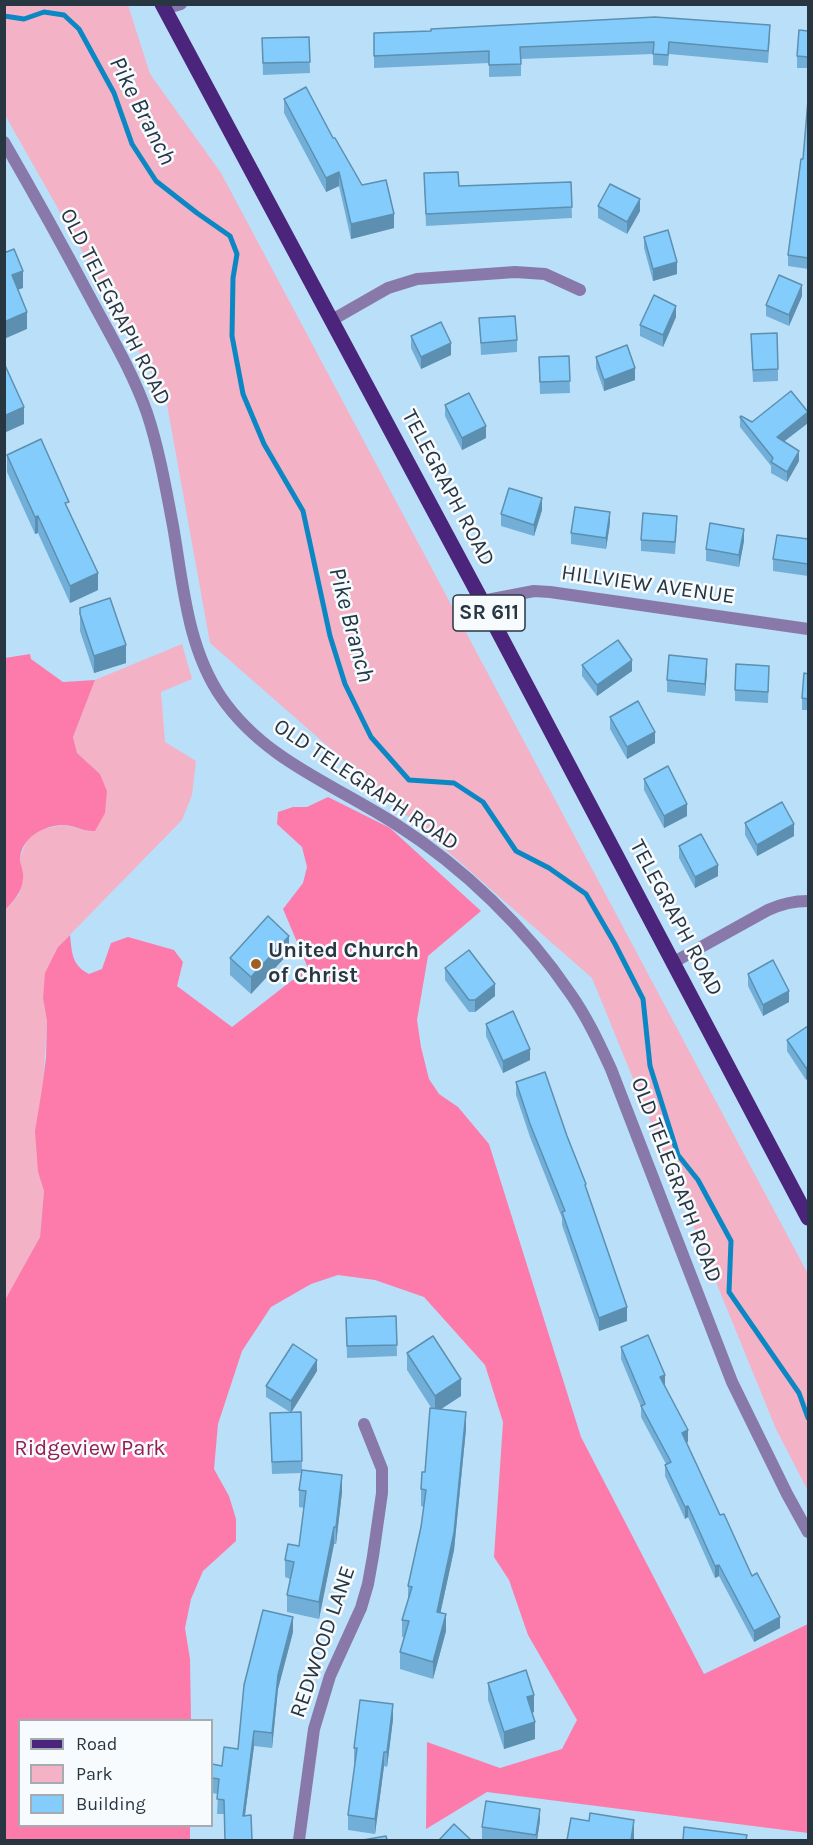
<!DOCTYPE html>
<style>
body{margin:0}
#map{position:relative;width:813px;height:1845px;overflow:hidden;background:#badff9;font-family:Karla,sans-serif}
canvas{display:block}
.frame{position:absolute;inset:0;border:6px solid #283641;pointer-events:none}
.legend{position:absolute;left:18px;top:1719px;width:195px;height:108px;box-sizing:border-box;background:#f7fbfe;border:2px solid #a4acb2;margin:0;padding:8px 10px;list-style:none;font-size:18px;color:#283641}
.legend li{display:flex;align-items:center;gap:12px;height:30px}
.legend b{width:30px;border:2px solid #a4acb2}
</style>
<div id="map">
<canvas width="813" height="1845"></canvas>
<div class="frame"></div>
<ul class="legend">
<li><b style="height:8px;background:#4a257b"></b>Road</li>
<li><b style="height:16px;background:#f3b2c6"></b>Park</li>
<li><b style="height:16px;background:#84ccfb"></b>Building</li>
</ul>
</div>
<script>
const context = document.querySelector('canvas').getContext('2d');
context.lineJoin = 'round';
function fillPath(path, color) {
  context.fillStyle = color;
  context.fill(path, 'evenodd');
}
function stroke(path, color, width, dash) {
  context.strokeStyle = color;
  context.lineWidth = width;
  context.lineCap = dash ? 'butt' : 'round';
  context.setLineDash(dash || []);
  context.stroke(path);
}
function write(font, color, halo, rows, align = 'center') {
  context.font = font + ' Karla,sans-serif';
  context.lineWidth = 5;
  context.setLineDash([]);
  context.textBaseline = 'middle';
  context.strokeStyle = halo;
  context.fillStyle = color;
  for (const [text, x, y, turn = 0] of rows) {
    context.save();
    context.translate(x, y);
    context.rotate((+turn || 0) * Math.PI / 180);
    context.textAlign = isNaN(turn) ? turn : align;
    if (halo) context.strokeText(text, 0, 0);
    context.fillText(text, 0, 0);
    context.restore();
  }
}
fillPath(new Path2D(`
 M 4,5 L 128,5 L 150,74 L 221,173 L 808,1274 L 808,1491 L 776,1429 L 592,978 L 210,643 L 166,399 L 5,115 Z
 M 182,644 L 192,679 L 161,692 L 165,742 L 196,761 L 192,795 L 182,820 L 58,947 L 43,998 L 47,1021 L 38,1172 L 44,1191 L 40,1237 L 5,1302 L 5,910 L 19,895 L 23,879 L 20,858 L 27,840 L 42,829 L 64,825 L 88,831 L 107,791 L 100,774 L 77,753 L 73,737 L 95,680 Z`), '#f3b2c6');
fillPath(new Path2D(`
 M 30,654 L 31,659 L 63,682 L 95,680 L 73,737 L 77,753 L 100,774 L 107,791 L 105,813 L 95,831 C 84,832 74,825 63,825 C 43,825 20,839 20,860 C 21,866 24,873 23,879 C 22,893 13,901 5,910 L 5,658 Z
 M 328,797 L 390,828 L 481,911 L 428,956 L 417,1020 L 421,1047 L 429,1079 L 439,1094 L 458,1107 L 489,1144 L 581,1437 L 704,1674 L 808,1624 L 808,1833 L 487,1792 L 426,1829 L 427,1742 L 500,1768 L 562,1749 L 577,1720 L 528,1635 L 509,1580 L 494,1557 L 503,1422 L 485,1365 L 424,1297 L 375,1280 L 338,1275 L 311,1284 L 271,1307 L 242,1351 L 218,1424 L 214,1469 L 229,1496 L 236,1519 L 236,1541 L 203,1571 L 191,1599 L 185,1628 L 190,1659 L 191,1720 L 20,1720 L 20,1826 L 190,1826 L 190,1840 L 5,1840 L 4,1302 L 40,1237 L 44,1191 L 38,1172 L 35,1131 L 42,1089 L 46,1058 L 47,1021 L 43,998 L 45,973 L 58,947 L 70,935 C 72,954 72,965 89,974 L 102,969 L 111,943 L 128,937 L 174,950 L 183,962 L 177,986 L 232,1027 L 308,968 L 283,909 L 303,883 L 307,867 L 302,847 L 277,824 L 278,812 L 293,807 L 307,807 Z`), '#fd7bab');
stroke(new Path2D(`
 M 4,16 L 24,19 L 44,12 L 64,15 L 79,29 L 114,93 L 132,144 L 156,181 L 197,213 L 230,236 L 237,254 L 233,278 L 232,336 L 243,394 L 264,444 L 303,511 L 330,636 L 345,684 L 371,737 L 409,780 L 454,783 L 483,802 L 516,851 L 549,868 L 586,894 L 615,944 L 643,999 L 650,1066 L 678,1155 L 698,1180 L 731,1241 L 729,1292 L 799,1393 L 808,1418`), '#0b88c4', 5);
stroke(new Path2D(`
 M 4,142 C 34,194 63,246 91,299 C 111,336 133,373 147,413 C 159,449 166,489 173,526 C 183,583 187,647 221,697 C 265,761 334,784 397,825 C 463,867 526,928 570,993 C 587,1017 599,1043 611,1069 L 732,1382 L 787,1494 L 808,1532
 M 332,320 L 388,288 L 417,279 L 515,272 L 545,274 L 580,290
 M 482,601 L 534,591 L 550,592 L 808,629
 M 674,962 L 768,910 C 781,904 794,901 808,901
 M 299,1840 L 314,1729 L 330,1676 L 361,1608 L 368,1584 L 373,1556 L 382,1493 L 382,1469 L 364,1424`), '#8979aa', 12);
stroke(new Path2D(`
 M 164,9 L 181,4`), '#8979aa', 12);
stroke(new Path2D(`
 M 162,4 L 482,601 L 808,1218`), '#4a257b', 15);
fillPath(new Path2D(`
 M 808,31 L 808,68 L 797,68 L 797,56 Z
 M 374,33 L 770,37 L 768,63 L 669,54 L 668,66 L 653,65 L 653,54 L 521,59 L 521,76 L 489,77 L 489,63 L 374,68 Z
 M 309,37 L 310,73 L 263,75 L 262,38 Z
 M 284,99 L 333,138 L 362,185 L 394,228 L 351,239 L 339,186 L 326,192 L 284,113 Z
 M 808,100 L 808,269 L 788,266 L 788,255 L 803,159 Z
 M 424,173 L 459,186 L 571,182 L 572,218 L 426,226 Z
 M 598,206 L 640,211 L 627,234 L 598,218 Z
 M 644,237 L 677,274 L 653,281 L 644,248 Z
 M 802,296 L 789,326 L 766,316 L 766,305 Z
 M 676,317 L 663,347 L 640,336 L 640,325 Z
 M 479,318 L 517,340 L 517,352 L 481,355 Z
 M 411,336 L 451,355 L 421,369 L 411,348 Z
 M 751,346 L 778,369 L 778,381 L 753,382 Z
 M 569,356 L 570,393 L 540,394 L 539,357 Z
 M 596,357 L 635,380 L 604,391 L 596,368 Z
 M 445,405 L 486,438 L 462,450 L 445,416 Z
 M 740,417 L 752,422 L 808,423 L 784,441 L 799,461 L 787,482 L 771,473 L 771,466 L 740,427 Z
 M 7,455 L 98,590 L 70,603 L 38,533 L 35,534 L 7,472 Z
 M 542,510 L 534,536 L 501,526 L 501,514 Z
 M 610,523 L 606,549 L 571,544 L 571,533 Z
 M 677,527 L 675,554 L 641,551 L 641,540 Z
 M 808,539 L 808,576 L 773,571 L 773,559 Z
 M 744,541 L 739,567 L 706,561 L 706,549 Z
 M 80,608 L 126,663 L 94,673 L 80,631 Z
 M 582,665 L 632,671 L 597,696 L 582,676 Z
 M 707,671 L 705,696 L 667,692 L 667,680 Z
 M 808,674 L 808,710 L 802,710 L 802,698 Z
 M 769,678 L 768,703 L 735,701 L 735,690 Z
 M 610,717 L 655,743 L 627,759 L 610,729 Z
 M 644,779 L 687,816 L 664,828 L 644,790 Z
 M 745,823 L 794,836 L 757,856 L 745,835 Z
 M 679,846 L 718,876 L 695,888 L 679,858 Z
 M 289,953 L 251,994 L 230,975 L 230,958 Z
 M 445,968 L 495,996 L 475,1012 L 469,1012 L 445,980 Z
 M 748,974 L 789,1002 L 763,1016 L 748,986 Z
 M 486,1024 L 530,1060 L 503,1073 L 486,1036 Z
 M 808,1026 L 806,1080 L 787,1051 L 787,1040 Z
 M 516,1082 L 567,1136 L 586,1190 L 627,1321 L 599,1331 L 562,1225 L 562,1218 L 530,1137 L 516,1095 Z
 M 396,1316 L 397,1356 L 347,1358 L 346,1318 Z
 M 621,1347 L 665,1386 L 688,1442 L 686,1442 L 720,1515 L 780,1628 L 754,1642 L 719,1576 L 715,1578 L 688,1517 L 685,1519 L 665,1476 L 665,1465 L 666,1464 L 641,1417 L 641,1407 L 621,1359 Z
 M 407,1353 L 461,1396 L 441,1409 L 466,1429 L 454,1550 L 440,1613 L 446,1631 L 433,1679 L 400,1669 L 400,1652 L 404,1637 L 402,1637 L 402,1620 L 408,1601 L 408,1586 L 421,1527 L 424,1507 L 421,1506 L 421,1489 L 425,1472 L 432,1409 L 407,1370 Z
 M 317,1371 L 291,1412 L 301,1412 L 302,1470 L 342,1492 L 336,1544 L 334,1544 L 319,1619 L 287,1612 L 287,1595 L 290,1579 L 285,1577 L 285,1560 L 299,1546 L 304,1508 L 299,1507 L 299,1490 L 301,1473 L 272,1474 L 270,1425 L 290,1412 L 266,1397 L 266,1386 Z
 M 293,1632 L 278,1689 L 272,1748 L 254,1746 L 245,1815 L 252,1840 L 225,1840 L 224,1814 L 217,1814 L 218,1794 L 212,1793 L 212,1764 L 222,1766 L 238,1749 Z
 M 488,1683 L 534,1712 L 532,1713 L 535,1739 L 504,1749 L 488,1700 Z
 M 393,1719 L 387,1767 L 384,1766 L 375,1834 L 348,1830 L 348,1815 L 355,1763 L 354,1762 L 354,1748 Z
 M 540,1820 L 537,1840 L 494,1840 L 482,1839 L 482,1827 Z`), '#72afd8');
fillPath(new Path2D(`
 M 339,172 L 339,186 L 326,192 L 326,178 Z
 M 640,199 L 640,211 L 627,234 L 627,222 Z
 M 394,214 L 394,228 L 351,239 L 351,224 Z
 M 677,262 L 677,274 L 653,281 L 653,269 Z
 M 23,271 L 23,288 L 12,292 L 12,275 Z
 M 802,285 L 802,296 L 789,326 L 789,315 Z
 M 676,306 L 676,317 L 663,347 L 663,335 Z
 M 27,312 L 27,329 L 4,339 L 4,322 Z
 M 451,343 L 451,355 L 421,369 L 421,357 Z
 M 635,368 L 635,380 L 604,391 L 604,380 Z
 M 24,407 L 24,424 L 4,433 L 4,416 Z
 M 808,412 L 808,423 L 777,447 L 777,437 Z
 M 486,426 L 486,438 L 462,450 L 462,438 Z
 M 799,451 L 799,461 L 787,482 L 787,472 Z
 M 542,498 L 542,510 L 534,536 L 534,525 Z
 M 610,512 L 610,523 L 606,549 L 606,538 Z
 M 38,516 L 38,533 L 35,534 L 35,517 Z
 M 744,529 L 744,541 L 739,567 L 739,555 Z
 M 98,573 L 98,590 L 70,603 L 70,586 Z
 M 126,645 L 126,663 L 94,673 L 94,656 Z
 M 707,659 L 707,671 L 705,696 L 705,684 Z
 M 632,660 L 632,671 L 597,696 L 597,685 Z
 M 655,732 L 655,743 L 627,759 L 627,747 Z
 M 687,804 L 687,816 L 664,828 L 664,816 Z
 M 794,824 L 794,836 L 757,856 L 757,845 Z
 M 718,865 L 718,876 L 695,888 L 695,877 Z
 M 289,936 L 289,953 L 251,994 L 251,977 Z
 M 495,984 L 495,996 L 475,1012 L 475,1000 Z
 M 789,991 L 789,1002 L 763,1016 L 763,1005 Z
 M 530,1049 L 530,1060 L 503,1073 L 503,1061 Z
 M 808,1067 L 808,1078 L 806,1080 L 806,1068 Z
 M 627,1307 L 627,1321 L 599,1331 L 599,1318 Z
 M 317,1360 L 317,1371 L 291,1413 L 291,1401 Z
 M 665,1375 L 665,1386 L 660,1377 Z
 M 461,1379 L 461,1396 L 435,1413 L 435,1396 Z
 M 466,1412 L 466,1429 L 454,1550 L 437,1629 L 437,1612 Z
 M 688,1430 L 688,1442 L 682,1445 L 682,1433 Z
 M 342,1475 L 342,1492 L 336,1544 L 336,1527 Z
 M 688,1506 L 688,1517 L 685,1519 L 685,1507 Z
 M 334,1527 L 334,1544 L 319,1619 L 319,1602 Z
 M 719,1565 L 719,1576 L 715,1578 L 715,1566 Z
 M 446,1614 L 446,1631 L 433,1679 L 433,1662 Z
 M 293,1617 L 293,1632 L 278,1689 L 272,1748 L 272,1733 L 278,1675 Z
 M 780,1617 L 780,1628 L 754,1642 L 754,1631 Z
 M 534,1695 L 534,1712 L 527,1714 L 527,1697 Z
 M 393,1704 L 393,1719 L 387,1767 L 387,1752 Z
 M 535,1722 L 535,1739 L 504,1749 L 504,1732 Z
 M 254,1731 L 254,1746 L 243,1830 L 243,1816 Z
 M 384,1752 L 384,1766 L 375,1834 L 375,1819 Z
 M 540,1809 L 540,1820 L 537,1840 L 536,1840 Z
 M 634,1820 L 634,1840 L 631,1840 Z`), '#5c8fb0');
const building = new Path2D(`
 M 655,17 L 770,25 L 768,51 L 669,42 L 668,55 L 653,54 L 654,42 L 520,47 L 521,64 L 489,65 L 489,51 L 374,56 L 374,33 L 431,31 L 431,29 Z
 M 799,30 L 808,31 L 808,57 L 797,56 Z
 M 309,37 L 310,62 L 263,63 L 262,38 Z
 M 306,87 L 333,138 L 335,138 L 362,185 L 386,180 L 394,214 L 351,224 L 339,172 L 326,178 L 284,99 Z
 M 808,100 L 808,258 L 788,255 L 801,159 L 803,159 Z
 M 458,172 L 459,186 L 571,182 L 572,207 L 426,214 L 424,173 Z
 M 610,184 L 640,199 L 627,222 L 598,206 Z
 M 668,230 L 677,262 L 653,269 L 644,237 Z
 M 14,249 L 23,271 L 12,275 L 27,312 L 4,322 L 4,253 Z
 M 779,275 L 802,285 L 789,315 L 766,305 Z
 M 654,295 L 676,306 L 663,335 L 640,325 Z
 M 515,316 L 517,340 L 481,343 L 479,318 Z
 M 441,322 L 451,343 L 421,357 L 411,336 Z
 M 777,333 L 778,369 L 753,370 L 751,334 Z
 M 627,345 L 635,368 L 604,380 L 596,357 Z
 M 569,356 L 570,381 L 540,382 L 539,357 Z
 M 4,363 L 24,407 L 4,416 Z
 M 791,391 L 808,412 L 777,437 L 799,451 L 787,472 L 771,462 L 773,458 L 740,417 L 741,416 L 752,422 Z
 M 469,393 L 486,426 L 462,438 L 445,405 Z
 M 41,439 L 69,502 L 65,503 L 98,573 L 70,586 L 38,516 L 35,517 L 7,455 Z
 M 509,488 L 542,498 L 534,525 L 501,514 Z
 M 575,507 L 610,512 L 606,538 L 571,533 Z
 M 643,513 L 677,516 L 675,542 L 641,540 Z
 M 710,523 L 744,529 L 739,555 L 706,549 Z
 M 777,535 L 808,539 L 808,564 L 773,559 Z
 M 110,598 L 126,645 L 94,656 L 80,614 L 80,608 Z
 M 618,640 L 632,660 L 597,685 L 582,665 Z
 M 669,655 L 707,659 L 705,684 L 667,680 Z
 M 736,664 L 769,666 L 768,692 L 735,690 Z
 M 804,673 L 808,674 L 808,699 L 802,698 Z
 M 638,701 L 655,732 L 627,747 L 610,717 Z
 M 668,766 L 687,804 L 664,816 L 644,779 Z
 M 782,802 L 794,824 L 757,845 L 745,823 Z
 M 701,834 L 718,865 L 695,877 L 679,846 Z
 M 268,916 L 289,936 L 251,977 L 230,958 Z
 M 469,950 L 495,984 L 475,1000 L 469,1000 L 445,968 Z
 M 773,960 L 789,991 L 763,1005 L 748,974 Z
 M 513,1011 L 530,1049 L 503,1061 L 486,1024 Z
 M 808,1026 L 808,1067 L 806,1068 L 787,1040 Z
 M 545,1072 L 567,1136 L 586,1184 L 585,1185 L 627,1307 L 599,1318 L 562,1212 L 565,1211 L 530,1124 L 516,1082 Z
 M 396,1316 L 397,1345 L 347,1346 L 346,1318 Z
 M 648,1335 L 665,1375 L 660,1377 L 688,1430 L 682,1433 L 720,1515 L 724,1514 L 752,1576 L 757,1573 L 780,1617 L 754,1631 L 719,1565 L 715,1566 L 688,1506 L 685,1507 L 665,1465 L 671,1462 L 641,1406 L 645,1404 L 621,1347 Z
 M 433,1336 L 461,1379 L 435,1396 L 407,1353 Z
 M 293,1344 L 317,1360 L 291,1401 L 266,1386 Z
 M 430,1408 L 466,1412 L 454,1533 L 437,1612 L 446,1614 L 433,1662 L 400,1652 L 409,1621 L 402,1620 L 412,1587 L 408,1586 L 421,1527 L 426,1490 L 421,1489 L 422,1472 L 425,1472 Z
 M 301,1412 L 302,1461 L 272,1462 L 270,1413 Z
 M 302,1470 L 342,1475 L 336,1527 L 334,1527 L 319,1602 L 287,1595 L 294,1562 L 285,1560 L 288,1544 L 299,1546 L 306,1491 L 299,1490 Z
 M 263,1610 L 293,1617 L 278,1675 L 272,1733 L 254,1731 L 243,1816 L 251,1815 L 252,1840 L 225,1840 L 224,1800 L 217,1799 L 219,1779 L 212,1778 L 212,1764 L 222,1766 L 224,1747 L 238,1749 L 244,1685 Z
 M 526,1670 L 534,1695 L 527,1697 L 535,1722 L 504,1732 L 488,1683 Z
 M 360,1700 L 393,1704 L 387,1752 L 384,1752 L 375,1819 L 348,1815 L 357,1748 L 354,1748 Z
 M 486,1801 L 540,1809 L 536,1835 L 482,1827 Z
 M 590,1813 L 634,1820 L 631,1840 L 567,1840 L 571,1818 L 589,1821 Z
 M 454,1824 L 471,1840 L 439,1840 Z
 M 684,1827 L 747,1835 L 746,1840 L 683,1840 Z
 M 386,1836 L 387,1840 L 363,1840 Z`);
fillPath(building, '#84ccfb');
stroke(building, '#5c8fb0', 1.5);
for (const [x, y, r, color] of [
 [256,964,6,"#9e5f26"]
]) {
  const dot = new Path2D();
  dot.arc(x, y, r, 0, 2 * Math.PI);
  context.fillStyle = color;
  context.fill(dot);
  stroke(dot, '#f7fbfe', 2);
}
for (const [x, y, w] of [
 [489,613,72]
]) {
  const box = new Path2D();
  box.roundRect(x - w / 2, y - 18, w, 36, 4.5);
  context.fillStyle = '#f7fbfe';
  context.fill(box);
  stroke(box, '#283641', 1.5);
}
write('bold 21px', '#283641', null, [
 ["SR 611",489,613]
]);
write('22px', '#283641', '#f7fbfe', [
 ["OLD TELEGRAPH ROAD",115,307,63],
 ["TELEGRAPH ROAD",448,488,62],
 ["HILLVIEW AVENUE",648,585,8],
 ["OLD TELEGRAPH ROAD",366,785,34],
 ["TELEGRAPH ROAD",676,918,62],
 ["OLD TELEGRAPH ROAD",676,1180,69],
 ["REDWOOD LANE",323,1642,-71]
]);
write('bold 22px', '#283641', '#f7fbfe', [
 ["United Church",268,951],
 ["of Christ",268,976]
], 'left');
write('22px', '#932053', '#f7fbfe', [
 ["Ridgeview Park",90,1449]
]);
write('italic 24px', '#213847', '#f7fbfe', [
 ["Pike Branch",142,111,63],
 ["Pike Branch",351,625,75]
]);
</script>
